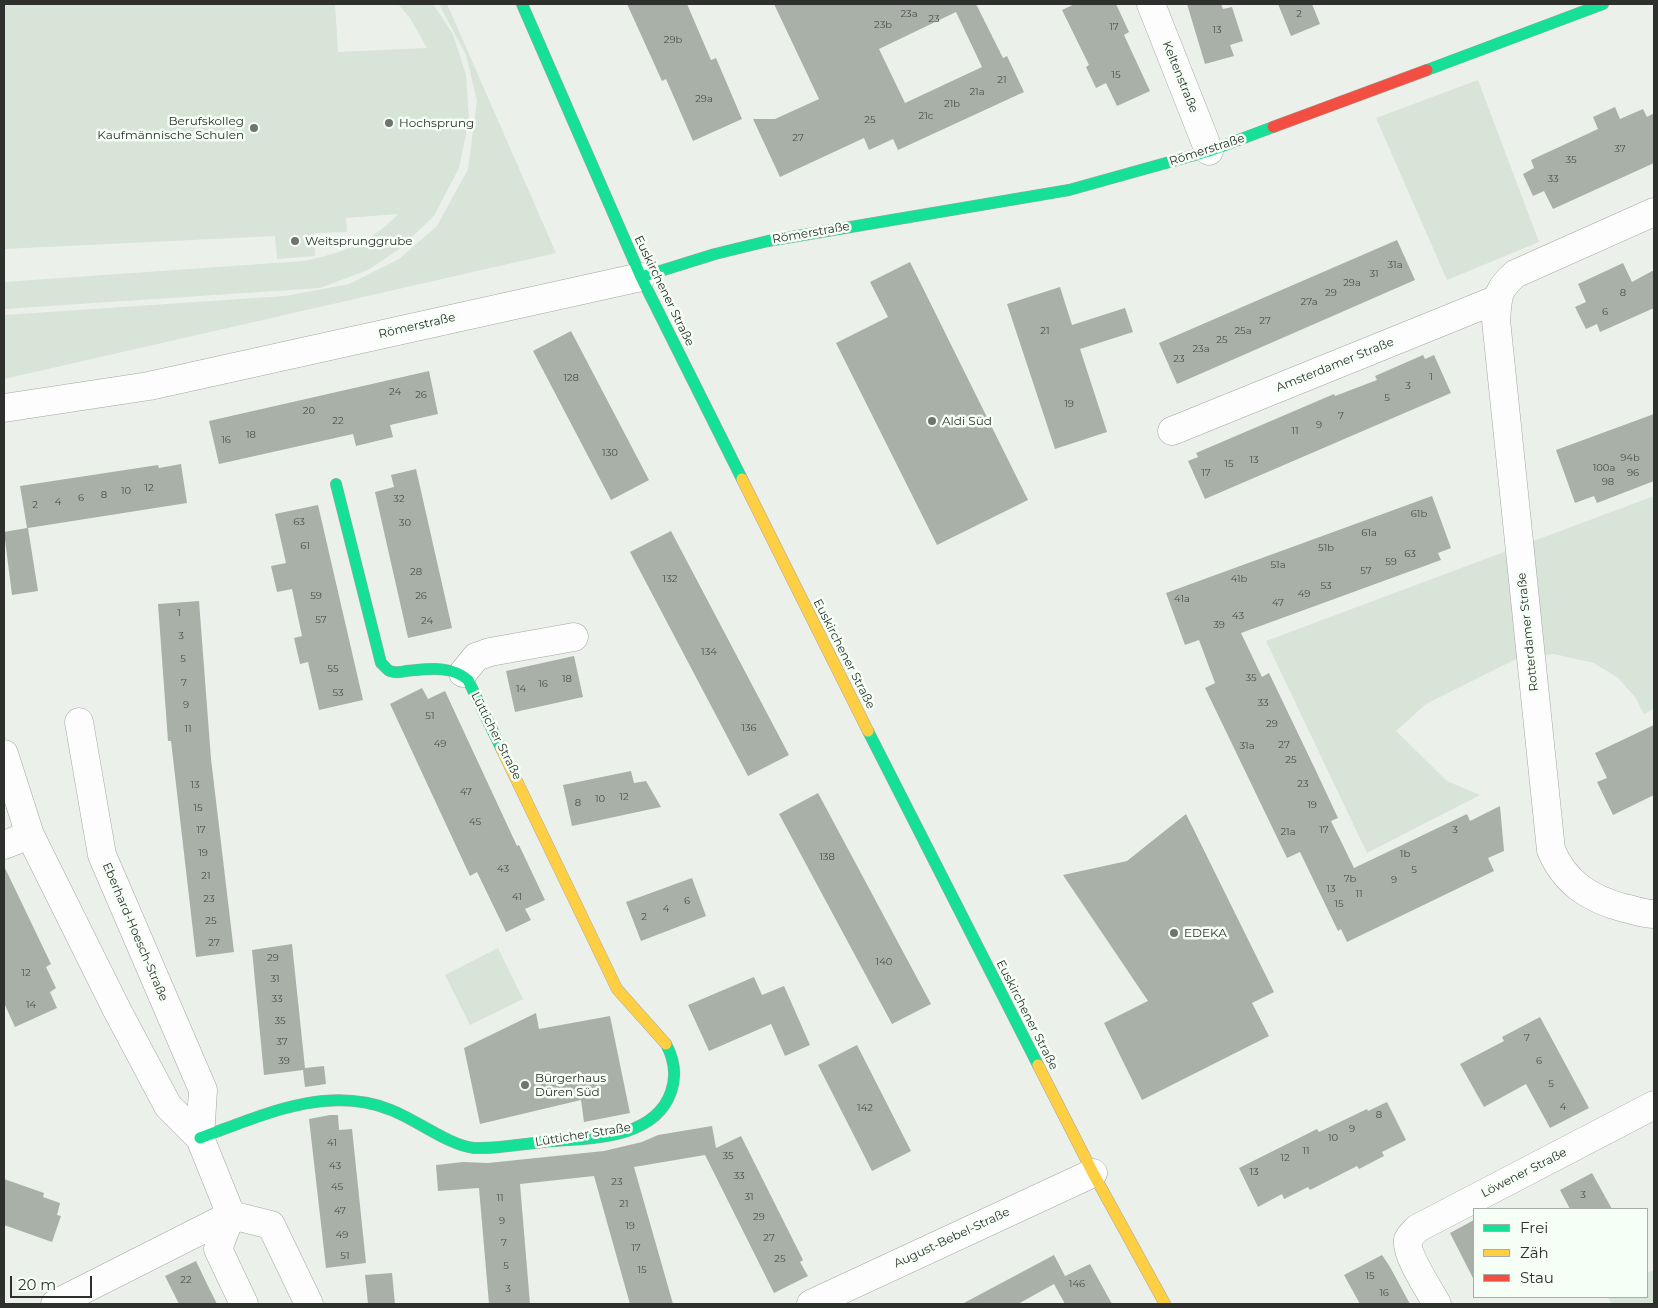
<!DOCTYPE html>
<meta charset="utf-8">
<style>
body{margin:0}
#map{position:relative;width:1658px;height:1308px;overflow:hidden;background:#ebf0eb;font-family:Montserrat,sans-serif}
canvas{display:block}
.frame{position:absolute;inset:0;border:5px solid #2d302d;pointer-events:none}
.legend{position:absolute;left:1473px;top:1208px;width:175px;height:90px;box-sizing:border-box;background:#f6fff6;border:1px solid #a6aca6;margin:0;padding:6px 9px;list-style:none;font-size:15px;color:#2d302d}
.legend li{display:flex;align-items:center;gap:10px;height:25px}
.legend b{width:25px;border:1px solid #a6aca6}
.scale{position:absolute;left:10px;top:1276px;width:82px;height:22px;box-sizing:border-box;border:2px solid #2d302d;border-top:0;padding-left:6px;font-size:15px;line-height:18px;white-space:nowrap;color:#2d302d;-webkit-text-stroke:4px #f6fff6;paint-order:stroke}
</style>
<div id="map">
<canvas width="1658" height="1308"></canvas>
<div class="frame"></div>
<ul class="legend">
<li><b style="height:6px;background:#16e098"></b>Frei</li>
<li><b style="height:6px;background:#ffcf43"></b>Zäh</li>
<li><b style="height:6px;background:#f24e42"></b>Stau</li>
</ul>
<div class="scale">20 m</div>
</div>
<script>
const context = document.querySelector('canvas').getContext('2d');
context.lineJoin = 'round';
function fillPath(path, color) {
  context.fillStyle = color;
  context.fill(path, 'evenodd');
}
function stroke(path, color, width, dash) {
  context.strokeStyle = color;
  context.lineWidth = width;
  context.lineCap = dash ? 'butt' : 'round';
  context.setLineDash(dash || []);
  context.stroke(path);
}
function write(font, color, halo, rows, align = 'center') {
  context.font = font + ' Montserrat,sans-serif';
  context.lineWidth = 5;
  context.setLineDash([]);
  context.textBaseline = 'middle';
  context.strokeStyle = halo;
  context.fillStyle = color;
  for (const [text, x, y, turn = 0] of rows) {
    context.save();
    context.translate(x, y);
    context.rotate((+turn || 0) * Math.PI / 180);
    context.textAlign = isNaN(turn) ? turn : align;
    if (halo) context.strokeText(text, 0, 0);
    context.fillText(text, 0, 0);
    context.restore();
  }
}
fillPath(new Path2D(`
 M 4,4 L 335,4 L 338,52 L 427,48 L 410,18 L 398,4 L 433,4 L 453,34 L 466,75 L 469,120 L 459,168 L 434,216 L 398,250 L 368,270 L 320,288 L 4,309 L 4,282 L 304,261 C 342,253 371,243 398,214 L 346,218 L 347,232 L 314,233 L 315,256 L 277,259 L 275,236 L 4,249 Z
 M 439,4 L 447,4 L 556,253 L 4,379 L 4,315 L 285,296 L 349,284 L 399,259 L 437,226 L 468,169 L 477,101 L 466,55 Z
 M 1478,80 L 1539,242 L 1447,280 L 1376,118 Z
 M 1654,496 L 1654,709 L 1644,714 L 1635,697 L 1618,678 L 1594,663 L 1554,654 L 1516,659 L 1426,704 L 1396,731 L 1447,781 L 1480,795 L 1367,853 L 1266,641 Z
 M 498,948 L 523,999 L 470,1025 L 445,975 Z
 M 1654,1270 L 1654,1304 L 1612,1304 L 1608,1297 L 1647,1297 L 1647,1273 Z`), '#d7e4d7');
fillPath(new Path2D(`
 M 627,4 L 687,4 L 711,60 L 716,58 L 742,119 L 693,141 L 666,79 L 662,81 Z
 M 774,4 L 976,4 L 1003,58 L 1007,56 L 1024,92 L 898,150 L 893,139 L 869,150 L 864,138 L 780,177 L 753,119 L 775,119 L 819,99 ZM 956,12 L 982,67 L 905,103 L 879,49 Z
 M 1075,4 L 1116,4 L 1129,32 L 1124,35 L 1150,91 L 1117,106 L 1106,83 L 1096,88 L 1086,67 L 1089,65 L 1062,10 Z
 M 1187,4 L 1221,4 L 1223,9 L 1232,7 L 1243,41 L 1230,45 L 1234,56 L 1205,64 Z
 M 1278,4 L 1312,4 L 1320,24 L 1291,36 Z
 M 1615,107 L 1620,119 L 1643,109 L 1647,117 L 1654,113 L 1654,163 L 1553,209 L 1544,191 L 1533,196 L 1523,174 L 1534,168 L 1531,160 L 1598,129 L 1593,117 Z
 M 1397,240 L 1415,280 L 1177,384 L 1159,343 Z
 M 910,262 L 1028,500 L 937,545 L 836,343 L 888,317 L 870,282 Z
 M 1623,263 L 1632,282 L 1654,270 L 1654,308 L 1600,332 L 1597,324 L 1586,329 L 1575,307 L 1586,302 L 1578,284 Z
 M 1060,287 L 1072,325 L 1125,308 L 1133,332 L 1080,349 L 1107,432 L 1055,449 L 1007,304 Z
 M 571,331 L 649,480 L 611,500 L 533,351 Z
 M 1423,355 L 1425,359 L 1434,355 L 1451,393 L 1205,499 L 1188,461 L 1198,457 L 1196,453 L 1334,394 L 1335,396 L 1377,380 L 1375,376 Z
 M 429,371 L 438,414 L 390,425 L 393,437 L 356,446 L 353,434 L 219,464 L 209,421 Z
 M 1654,414 L 1654,481 L 1597,503 L 1594,496 L 1575,503 L 1556,450 Z
 M 181,464 L 187,503 L 28,528 L 38,591 L 12,595 L 4,532 L 27,528 L 20,486 L 158,465 L 159,468 Z
 M 416,469 L 452,628 L 408,638 L 375,492 L 394,487 L 391,475 Z
 M 1432,496 L 1451,548 L 1438,553 L 1441,560 L 1241,633 L 1262,677 L 1269,673 L 1316,771 L 1338,818 L 1331,821 L 1354,868 L 1467,814 L 1470,821 L 1500,806 L 1504,851 L 1488,858 L 1494,871 L 1347,942 L 1341,929 L 1338,931 L 1300,852 L 1287,858 L 1205,688 L 1215,683 L 1199,640 L 1185,645 L 1166,593 Z
 M 318,505 L 363,700 L 319,710 L 308,662 L 300,664 L 294,638 L 302,636 L 292,589 L 277,592 L 271,566 L 286,563 L 275,514 Z
 M 671,531 L 789,755 L 748,776 L 630,552 Z
 M 199,601 L 211,759 L 234,952 L 196,957 L 171,741 L 168,741 L 158,604 Z
 M 574,656 L 583,697 L 515,712 L 506,671 Z
 M 422,688 L 428,699 L 445,691 L 517,846 L 519,845 L 545,900 L 525,909 L 531,920 L 506,932 L 477,872 L 470,876 L 390,704 Z
 M 1654,725 L 1654,795 L 1613,815 L 1597,782 L 1607,778 L 1595,753 Z
 M 631,771 L 634,783 L 646,781 L 661,807 L 572,826 L 563,785 Z
 M 818,793 L 931,1004 L 892,1024 L 779,814 Z
 M 1186,814 L 1274,992 L 1252,1003 L 1269,1036 L 1142,1100 L 1104,1023 L 1148,1001 L 1063,875 L 1127,861 Z
 M 4,866 L 51,964 L 46,967 L 56,988 L 50,992 L 57,1008 L 15,1027 L 4,1003 Z
 M 692,878 L 706,916 L 641,941 L 626,902 Z
 M 292,944 L 305,1068 L 324,1066 L 326,1084 L 305,1087 L 303,1070 L 264,1075 L 252,950 Z
 M 754,977 L 762,995 L 784,986 L 810,1045 L 785,1056 L 771,1024 L 709,1051 L 688,1005 Z
 M 536,1013 L 539,1029 L 610,1016 L 630,1113 L 584,1122 L 581,1100 L 480,1124 L 464,1048 Z
 M 1540,1017 L 1589,1108 L 1550,1128 L 1526,1084 L 1484,1107 L 1460,1064 L 1504,1041 L 1502,1037 Z
 M 857,1045 L 911,1151 L 872,1171 L 818,1065 Z
 M 1387,1102 L 1406,1140 L 1382,1152 L 1384,1156 L 1359,1169 L 1357,1166 L 1310,1190 L 1308,1187 L 1284,1199 L 1282,1194 L 1258,1207 L 1239,1168 L 1317,1129 L 1319,1132 L 1367,1109 L 1368,1111 Z
 M 330,1115 L 338,1115 L 339,1130 L 352,1129 L 366,1263 L 326,1268 L 309,1119 Z
 M 712,1126 L 716,1148 L 741,1136 L 803,1260 L 800,1262 L 808,1276 L 774,1293 L 705,1155 L 634,1167 L 673,1304 L 630,1304 L 594,1176 L 520,1184 L 530,1304 L 489,1304 L 479,1188 L 438,1191 L 436,1165 L 463,1162 L 488,1163 L 604,1151 L 642,1142 L 658,1135 Z
 M 1592,1173 L 1612,1209 L 1570,1209 L 1560,1190 Z
 M 4,1179 L 44,1193 L 43,1197 L 60,1203 L 57,1215 L 61,1216 L 52,1242 L 4,1225 Z
 M 1474,1220 L 1474,1280 L 1450,1233 Z
 M 1054,1255 L 1065,1276 L 1090,1264 L 1112,1304 L 1065,1304 L 1054,1284 L 1018,1304 L 962,1304 Z
 M 1382,1255 L 1390,1267 L 1410,1304 L 1360,1304 L 1344,1275 Z
 M 196,1261 L 207,1284 L 217,1304 L 179,1304 L 165,1276 Z
 M 392,1273 L 395,1304 L 368,1304 L 365,1275 Z`), '#a9b0a8');
const street = new Path2D(`
 M 1151,4 L 1209,151
 M 1654,212 L 1515,274 C 1497,290 1498,296 1496,320 L 1551,850 C 1565,883 1590,899 1624,908 C 1634,910 1644,914 1654,914
 M 4,408 L 149,386 L 641,277
 M 1172,431 L 1498,299
 M 463,673 L 476,657 L 490,652 L 574,637
 M 79,722 L 102,855 L 203,1090 L 200,1138
 M 4,754 L 30,835 L 117,1010 L 168,1106 L 200,1138 L 231,1215 L 218,1249 L 244,1304
 M 4,845 L 30,835
 M 231,1215 L 271,1225 L 309,1304
 M 55,1304 L 231,1215
 M 811,1304 L 1093,1173
 M 1437,1304 C 1430,1291 1405,1254 1408,1240 C 1410,1235 1414,1232 1418,1228 L 1654,1105`);
const fast = new Path2D(`
 M 522,4 L 641,277 L 742,479
 M 1427,70 L 1603,4
 M 641,277 L 715,254 L 768,241 L 1069,190 L 1209,151 L 1273,127
 M 336,484 L 381,663 C 384,665 387,670 390,671 C 395,673 402,672 406,671 C 428,669 451,665 468,680 L 501,748
 M 868,731 L 1038,1065
 M 200,1138 C 261,1116 326,1084 391,1110 C 417,1120 448,1145 474,1148 C 497,1149 521,1144 543,1142 C 586,1138 654,1141 671,1092 C 677,1075 674,1059 666,1044`);
const slow = new Path2D(`
 M 742,479 L 868,731
 M 501,748 L 617,989 L 666,1044
 M 1038,1065 L 1093,1173 L 1165,1304`);
const jam = new Path2D(`
 M 1273,127 L 1427,70`);
stroke(street, '#a3a7a3', 29);
stroke(fast, '#a3a7a3', 12);
stroke(slow, '#a3a7a3', 12);
stroke(jam, '#a3a7a3', 12);
stroke(street, '#fcfdfc', 28);
stroke(fast, '#16e098', 11);
stroke(slow, '#ffcf43', 11);
stroke(jam, '#f24e42', 11);
for (const [x, y, r, color] of [
 [389,123,5,"#707370"],
 [254,128,5,"#707370"],
 [295,241,5,"#707370"],
 [932,421,5,"#707370"],
 [1174,933,5,"#707370"],
 [525,1085,5,"#707370"]
]) {
  const dot = new Path2D();
  dot.arc(x, y, r, 0, 2 * Math.PI);
  context.fillStyle = color;
  context.fill(dot);
  stroke(dot, '#f6fff6', 2);
}
write('10px', '#4c504c', null, [
 ["23a",909,14],
 ["2",1299,14],
 ["23",934,19],
 ["23b",883,25],
 ["17",1114,27],
 ["13",1217,30],
 ["29b",673,40],
 ["15",1116,75],
 ["21",1002,80],
 ["21a",977,92],
 ["29a",704,99],
 ["21b",952,104],
 ["21c",926,116],
 ["25",870,120],
 ["27",798,138],
 ["37",1620,149],
 ["35",1571,160],
 ["33",1553,179],
 ["31a",1395,265],
 ["31",1374,274],
 ["29a",1352,283],
 ["29",1331,293],
 ["8",1623,293],
 ["27a",1309,302],
 ["6",1605,312],
 ["27",1265,321],
 ["21",1045,331],
 ["25a",1243,331],
 ["25",1222,340],
 ["23a",1201,349],
 ["23",1179,359],
 ["1",1431,377],
 ["128",571,378],
 ["3",1408,386],
 ["24",395,392],
 ["26",421,395],
 ["5",1387,398],
 ["19",1069,404],
 ["20",309,411],
 ["7",1341,416],
 ["22",338,421],
 ["9",1319,425],
 ["11",1295,431],
 ["18",251,435],
 ["16",226,440],
 ["130",610,453],
 ["94b",1630,458],
 ["13",1254,460],
 ["15",1229,464],
 ["100a",1604,468],
 ["17",1206,473],
 ["96",1633,473],
 ["98",1608,482],
 ["12",149,488],
 ["10",126,491],
 ["8",104,495],
 ["6",81,498],
 ["32",399,499],
 ["4",58,502],
 ["2",35,505],
 ["61b",1419,514],
 ["63",299,522],
 ["30",405,523],
 ["61a",1369,533],
 ["61",305,546],
 ["51b",1326,548],
 ["63",1410,554],
 ["59",1391,562],
 ["51a",1278,565],
 ["57",1366,571],
 ["28",416,572],
 ["132",670,579],
 ["41b",1239,579],
 ["53",1326,586],
 ["49",1304,594],
 ["59",316,596],
 ["26",421,596],
 ["41a",1182,599],
 ["47",1278,603],
 ["1",179,613],
 ["43",1238,616],
 ["57",321,620],
 ["24",427,621],
 ["39",1219,625],
 ["3",181,636],
 ["134",709,652],
 ["5",183,659],
 ["55",333,669],
 ["35",1251,678],
 ["18",567,679],
 ["7",184,683],
 ["16",543,684],
 ["14",521,689],
 ["53",338,693],
 ["33",1263,703],
 ["9",186,705],
 ["51",430,716],
 ["29",1272,724],
 ["136",749,728],
 ["11",188,729],
 ["49",440,744],
 ["27",1284,745],
 ["31a",1247,746],
 ["25",1291,760],
 ["23",1303,784],
 ["13",195,785],
 ["47",466,792],
 ["12",624,797],
 ["10",600,799],
 ["8",578,803],
 ["19",1312,805],
 ["15",198,808],
 ["45",475,822],
 ["17",201,830],
 ["17",1324,830],
 ["3",1455,830],
 ["21a",1288,832],
 ["19",203,853],
 ["1b",1405,854],
 ["138",827,857],
 ["43",503,869],
 ["5",1414,870],
 ["21",206,876],
 ["7b",1350,879],
 ["9",1394,880],
 ["13",1331,889],
 ["11",1359,894],
 ["41",517,897],
 ["23",209,899],
 ["6",687,901],
 ["15",1339,904],
 ["4",666,909],
 ["2",644,917],
 ["25",211,921],
 ["27",214,943],
 ["29",273,958],
 ["140",884,962],
 ["12",26,973],
 ["31",275,979],
 ["33",277,999],
 ["14",31,1005],
 ["35",280,1021],
 ["7",1527,1038],
 ["37",282,1042],
 ["39",284,1061],
 ["6",1539,1061],
 ["5",1551,1084],
 ["4",1563,1107],
 ["142",865,1108],
 ["8",1379,1115],
 ["9",1352,1129],
 ["10",1333,1138],
 ["41",332,1143],
 ["11",1306,1151],
 ["35",728,1156],
 ["12",1285,1158],
 ["43",335,1166],
 ["13",1254,1172],
 ["33",739,1176],
 ["23",617,1182],
 ["45",337,1187],
 ["3",1583,1195],
 ["31",749,1197],
 ["11",500,1198],
 ["21",624,1204],
 ["47",340,1211],
 ["29",759,1217],
 ["9",502,1221],
 ["19",630,1226],
 ["49",342,1235],
 ["27",769,1238],
 ["7",504,1243],
 ["17",636,1248],
 ["51",345,1256],
 ["25",780,1259],
 ["5",506,1266],
 ["15",642,1270],
 ["15",1370,1276],
 ["22",186,1280],
 ["146",1077,1284],
 ["3",508,1289],
 ["16",1384,1293]
]);
write('12px', '#2d302d', '#f6fff6', [
 ["Keltenstraße",1180,77,68],
 ["Römerstraße",1207,150,-18],
 ["Römerstraße",811,233,-10],
 ["Euskirchener Straße",664,291,64],
 ["Römerstraße",417,326,-13],
 ["Amsterdamer Straße",1335,365,-22],
 ["Rotterdamer Straße",1528,632,-96],
 ["Euskirchener Straße",844,654,63],
 ["Lütticher Straße",496,736,63],
 ["Eberhard-Hoesch-Straße",135,932,67],
 ["Euskirchener Straße",1027,1015,63],
 ["Lütticher Straße",583,1135,-9],
 ["Löwener Straße",1524,1173,-27],
 ["August-Bebel-Straße",952,1238,-25]
]);
write('12px', '#2d302d', '#f6fff6', [
 ["Berufskolleg",244,121,"right"],
 ["Kaufmännische Schulen",244,135,"right"],
 ["Hochsprung",399,123],
 ["Weitsprunggrube",305,241],
 ["Aldi Süd",942,421],
 ["EDEKA",1184,933],
 ["Bürgerhaus",535,1078],
 ["Düren Süd",535,1092]
], 'left');
</script>
